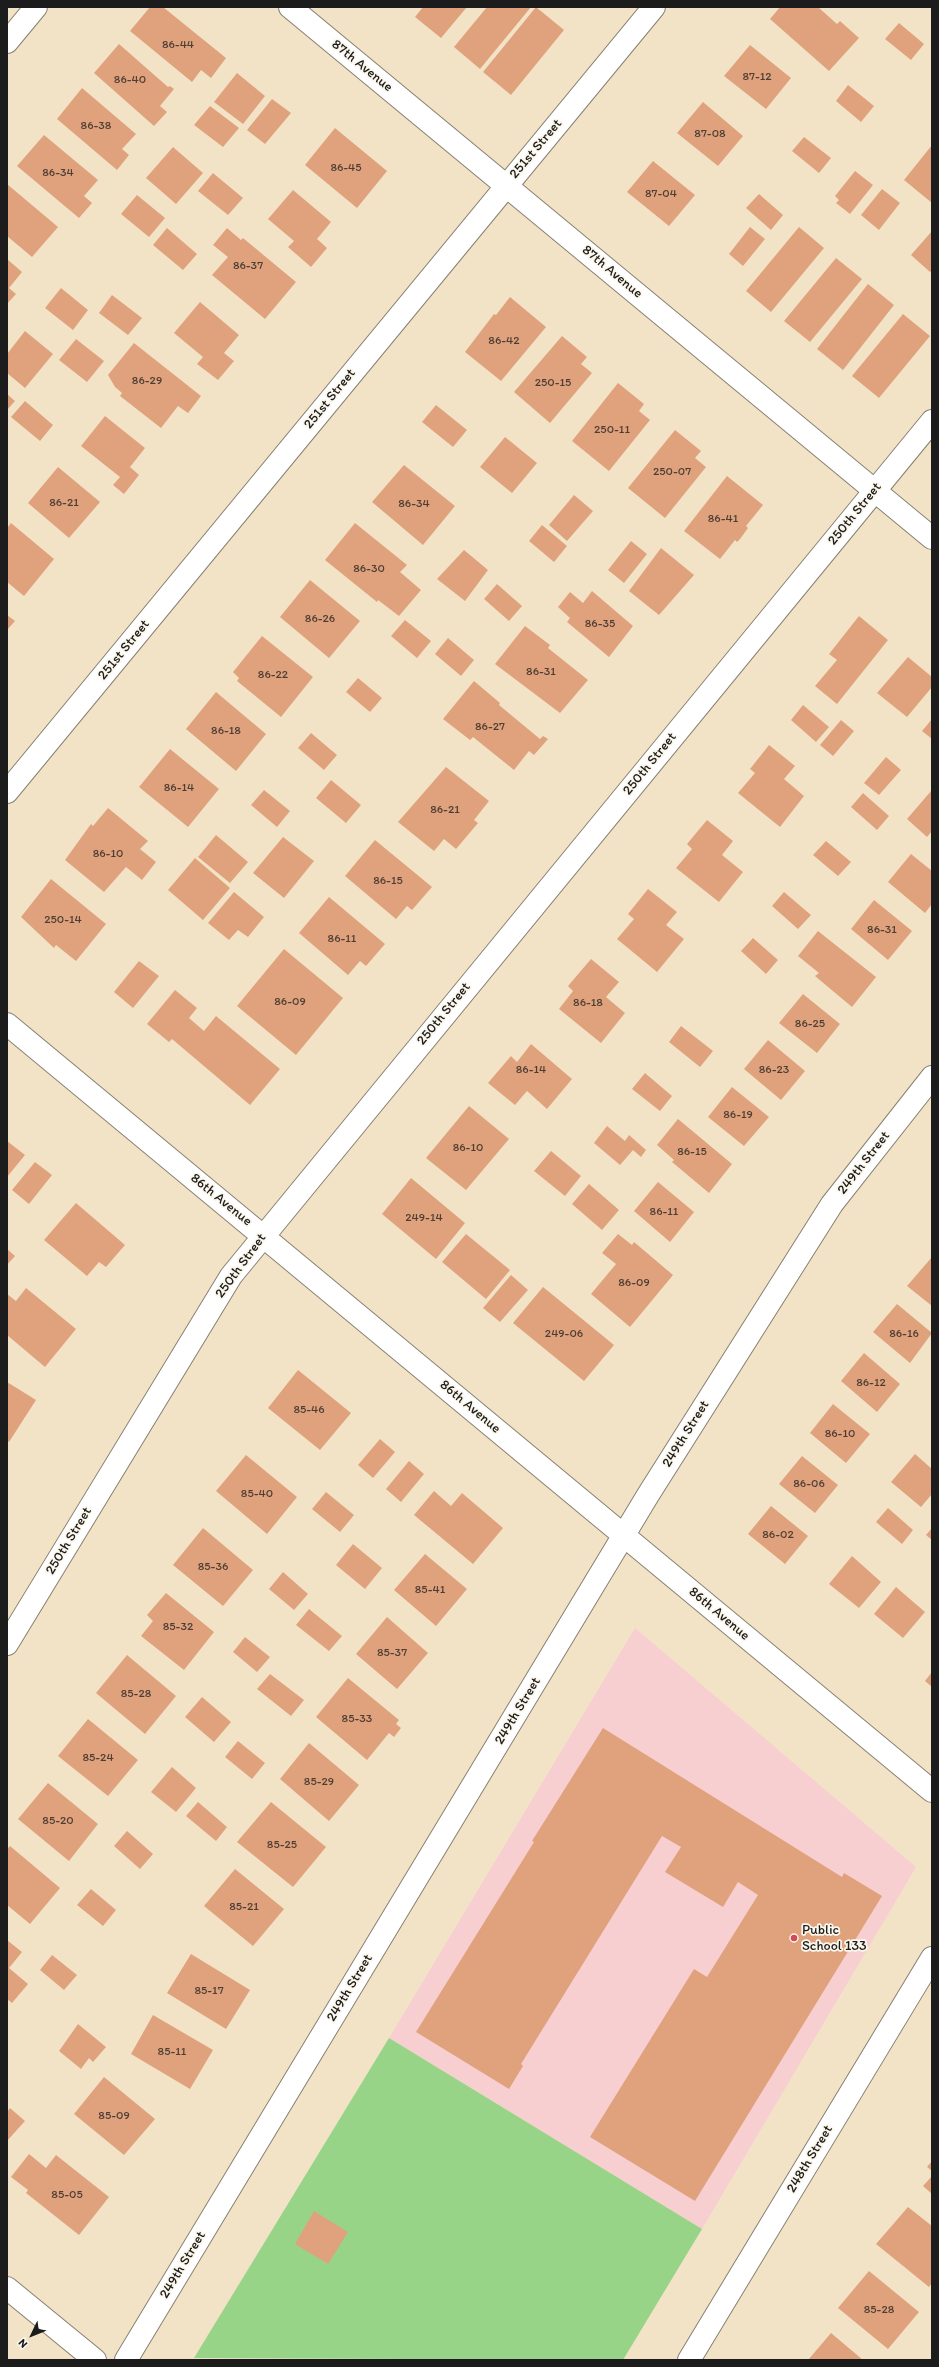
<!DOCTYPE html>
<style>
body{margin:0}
#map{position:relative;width:939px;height:2367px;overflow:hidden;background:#f2e3c7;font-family:Itim,sans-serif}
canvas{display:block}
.frame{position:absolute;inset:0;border:8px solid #1c1c1c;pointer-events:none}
.north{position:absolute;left:12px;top:2315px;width:40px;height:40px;-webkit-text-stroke:3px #fbf7ec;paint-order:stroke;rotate:227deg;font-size:11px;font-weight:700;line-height:16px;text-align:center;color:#1c1c1c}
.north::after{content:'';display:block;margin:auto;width:14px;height:18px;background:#1c1c1c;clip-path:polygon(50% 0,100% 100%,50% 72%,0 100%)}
</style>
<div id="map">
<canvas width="939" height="2367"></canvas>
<div class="frame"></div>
<div class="north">N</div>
</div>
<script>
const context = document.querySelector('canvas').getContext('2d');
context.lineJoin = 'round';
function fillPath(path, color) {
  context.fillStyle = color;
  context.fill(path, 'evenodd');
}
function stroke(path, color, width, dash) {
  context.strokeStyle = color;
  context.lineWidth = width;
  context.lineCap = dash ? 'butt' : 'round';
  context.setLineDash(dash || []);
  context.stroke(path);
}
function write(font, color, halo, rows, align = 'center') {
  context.font = font + ' Itim,sans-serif';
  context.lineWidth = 3.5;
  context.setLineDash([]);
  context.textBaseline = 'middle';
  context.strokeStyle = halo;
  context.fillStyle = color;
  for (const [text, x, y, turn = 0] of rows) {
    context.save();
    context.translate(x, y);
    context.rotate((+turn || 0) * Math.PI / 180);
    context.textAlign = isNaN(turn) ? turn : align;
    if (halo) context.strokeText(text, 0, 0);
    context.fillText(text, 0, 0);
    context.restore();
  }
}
fillPath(new Path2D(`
 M 635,1628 L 916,1867 L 702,2229 L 389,2038 Z`), '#f7cfd0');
fillPath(new Path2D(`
 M 389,2038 L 702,2229 L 623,2360 L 194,2358 Z`), '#98d488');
fillPath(new Path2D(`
 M 150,7 L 163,7 L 226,58 L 211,78 L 201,70 L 192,82 L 130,31 Z
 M 423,7 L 467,7 L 441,38 L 415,17 Z
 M 487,7 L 531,7 L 480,69 L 454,47 Z
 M 536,7 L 564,30 L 511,95 L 483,72 Z
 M 780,7 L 818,7 L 837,24 L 840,21 L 859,38 L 829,71 L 770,19 Z
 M 899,23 L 924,44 L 911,60 L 885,39 Z
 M 119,44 L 168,87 L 170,86 L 174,89 L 160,106 L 167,112 L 154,126 L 94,73 Z
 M 750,45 L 791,78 L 766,109 L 724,76 Z
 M 237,73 L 265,96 L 243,124 L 214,102 Z
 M 848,85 L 874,106 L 861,122 L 836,101 Z
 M 82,88 L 136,134 L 122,149 L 129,155 L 117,170 L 57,119 Z
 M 272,99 L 291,113 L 265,144 L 247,130 Z
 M 703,102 L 743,136 L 718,166 L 677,133 Z
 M 210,106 L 239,128 L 223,147 L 194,125 Z
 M 335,128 L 387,171 L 357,208 L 305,165 Z
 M 44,135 L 98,180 L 84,196 L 92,203 L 79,218 L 17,166 Z
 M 804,137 L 831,158 L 819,173 L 792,151 Z
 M 932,145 L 932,203 L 904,180 Z
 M 173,147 L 203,173 L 176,204 L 146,178 Z
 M 653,161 L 695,195 L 669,226 L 627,192 Z
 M 855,171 L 873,185 L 850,214 L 836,203 L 839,200 L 835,196 Z
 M 213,173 L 243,198 L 228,215 L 198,191 Z
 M 7,184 L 58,227 L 32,257 L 7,236 Z
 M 882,189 L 900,203 L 879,230 L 861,215 Z
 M 293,190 L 331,222 L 317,239 L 327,248 L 311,267 L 288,247 L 294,241 L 268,219 Z
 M 759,194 L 783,215 L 771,230 L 746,208 Z
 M 137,195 L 165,218 L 149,237 L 121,214 Z
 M 750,227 L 765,239 L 743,266 L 729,254 Z
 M 799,227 L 824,248 L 771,312 L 746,291 Z
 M 167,228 L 197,254 L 183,270 L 153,245 Z
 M 227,228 L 241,240 L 243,238 L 296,282 L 265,319 L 212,275 L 228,257 L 213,245 Z
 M 932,231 L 932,270 L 930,272 L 911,255 Z
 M 836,258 L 862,279 L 810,342 L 784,321 Z
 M 7,259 L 22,272 L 9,288 L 16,294 L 7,304 Z
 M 868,284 L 894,305 L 843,370 L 817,349 Z
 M 61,288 L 88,310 L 73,330 L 45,308 Z
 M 112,295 L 142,318 L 128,335 L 99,313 Z
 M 510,297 L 546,327 L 501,381 L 465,352 L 494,314 L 496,315 Z
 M 200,302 L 239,335 L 224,353 L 234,361 L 218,380 L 197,364 L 203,357 L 174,333 Z
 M 903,314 L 930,336 L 879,398 L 852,376 Z
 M 25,331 L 53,354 L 25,388 L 7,373 L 7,354 Z
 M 562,336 L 587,357 L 581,364 L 592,373 L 550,423 L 514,392 Z
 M 76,339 L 104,361 L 87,382 L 59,360 Z
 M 134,343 L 201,396 L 188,413 L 178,406 L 161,428 L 120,396 L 122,393 L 115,387 L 108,375 Z
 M 618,383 L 644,404 L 639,411 L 650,420 L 609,471 L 572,441 Z
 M 7,394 L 15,401 L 7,410 Z
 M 25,401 L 53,425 L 40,441 L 11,417 Z
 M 436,405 L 467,430 L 453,447 L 422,422 Z
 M 105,416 L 145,448 L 130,467 L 139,475 L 124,494 L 113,485 L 120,477 L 81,446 Z
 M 675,430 L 701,451 L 695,458 L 706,467 L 665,518 L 628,488 Z
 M 505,437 L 537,463 L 512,493 L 480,467 Z
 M 404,465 L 455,506 L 423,545 L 372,502 Z
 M 58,467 L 100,502 L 69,538 L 28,503 Z
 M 727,476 L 763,505 L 746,526 L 748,528 L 740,539 L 737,542 L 735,540 L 720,559 L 684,531 Z
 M 574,495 L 593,511 L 567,541 L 549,525 Z
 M 11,523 L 54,559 L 24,596 L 7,582 L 7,528 Z
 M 355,523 L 407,565 L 400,572 L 421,590 L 399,616 L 378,600 L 377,602 L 325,560 Z
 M 542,525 L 567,546 L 554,562 L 529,541 Z
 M 631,541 L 647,554 L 624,583 L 608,570 Z
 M 661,548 L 694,575 L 659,615 L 629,591 Z
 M 464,550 L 488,570 L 465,601 L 437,579 Z
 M 310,580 L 360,621 L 329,658 L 280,617 Z
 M 497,584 L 522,606 L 509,621 L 484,599 Z
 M 592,591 L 633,626 L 609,657 L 567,622 L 570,618 L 558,607 L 570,592 L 583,603 Z
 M 7,615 L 15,621 L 7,630 Z
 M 859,616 L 888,640 L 837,704 L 815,686 L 837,660 L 829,654 Z
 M 405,620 L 431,641 L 417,658 L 391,636 Z
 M 525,626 L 550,645 L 548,648 L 588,680 L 560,713 L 495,664 Z
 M 262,636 L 313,677 L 281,717 L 237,681 L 239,678 L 233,672 Z
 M 448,638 L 474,660 L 461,676 L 435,654 Z
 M 908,657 L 932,677 L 932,687 L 907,717 L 877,693 Z
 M 358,678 L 382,698 L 370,712 L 346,692 Z
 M 474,681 L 500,703 L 499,705 L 540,739 L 543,736 L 548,739 L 534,755 L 529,751 L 514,770 L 473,737 L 470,740 L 443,719 Z
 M 216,692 L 266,734 L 236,771 L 186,729 Z
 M 803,705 L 829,727 L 816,742 L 791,720 Z
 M 932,719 L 932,739 L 922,731 Z
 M 841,720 L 854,731 L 833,756 L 820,745 Z
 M 311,733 L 337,755 L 324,770 L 298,748 Z
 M 769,745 L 795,766 L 784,779 L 804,796 L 780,827 L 738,793 L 755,773 L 750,769 Z
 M 170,749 L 219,789 L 188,827 L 139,787 Z
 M 886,757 L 901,770 L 879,795 L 864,783 Z
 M 446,767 L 489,801 L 474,820 L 478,823 L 456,849 L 444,839 L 434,851 L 398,822 Z
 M 331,780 L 361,805 L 346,823 L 316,798 Z
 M 264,790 L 290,811 L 277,827 L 251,805 Z
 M 931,791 L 932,831 L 927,837 L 907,819 Z
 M 863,793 L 889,816 L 877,830 L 851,807 Z
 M 108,808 L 148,841 L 140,849 L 156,862 L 142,880 L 126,867 L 104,892 L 65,860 L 91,824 L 93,826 Z
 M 707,820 L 733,841 L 722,855 L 743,872 L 719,902 L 676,868 L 692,849 L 687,844 Z
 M 216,835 L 248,862 L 230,883 L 198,857 Z
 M 283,837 L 314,861 L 284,898 L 253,873 Z
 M 375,840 L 432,887 L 412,910 L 407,906 L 396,919 L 345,876 Z
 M 826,841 L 851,862 L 838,876 L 813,855 Z
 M 911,854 L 932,871 L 932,904 L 925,913 L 888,882 Z
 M 195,858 L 230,888 L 203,920 L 168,890 Z
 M 51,879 L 106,924 L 76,961 L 56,945 L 54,948 L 21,917 Z
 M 648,889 L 677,912 L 666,925 L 684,939 L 657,972 L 617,939 L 634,919 L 628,914 Z
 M 234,892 L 264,917 L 248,937 L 238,930 L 229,940 L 208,923 Z
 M 784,892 L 811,915 L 798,929 L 772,906 Z
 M 329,897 L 385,944 L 366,966 L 360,961 L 348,975 L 299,933 Z
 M 874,900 L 912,931 L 888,960 L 851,929 Z
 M 818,931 L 876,977 L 852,1007 L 815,976 L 819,973 L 798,956 Z
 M 753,938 L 778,960 L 766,974 L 741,951 Z
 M 284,949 L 343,998 L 296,1055 L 237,1006 Z
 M 591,959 L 619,982 L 606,997 L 625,1013 L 601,1043 L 559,1009 L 573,991 L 568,986 Z
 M 139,961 L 159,976 L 133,1008 L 114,992 Z
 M 175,990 L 197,1008 L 189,1018 L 204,1031 L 216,1016 L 280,1069 L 250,1105 L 172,1039 L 169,1042 L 147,1024 Z
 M 803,994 L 840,1024 L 817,1053 L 779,1023 Z
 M 681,1026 L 713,1051 L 700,1067 L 669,1042 Z
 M 768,1040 L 805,1071 L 781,1100 L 744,1069 Z
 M 531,1044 L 572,1079 L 547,1109 L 527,1091 L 515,1105 L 488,1083 L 511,1056 L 517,1062 Z
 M 645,1073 L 672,1096 L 660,1111 L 632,1089 Z
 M 732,1087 L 769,1117 L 744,1146 L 708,1117 Z
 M 469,1106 L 509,1139 L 466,1190 L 426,1158 Z
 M 678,1119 L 732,1164 L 709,1193 L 672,1162 L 674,1160 L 657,1145 Z
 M 607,1126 L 625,1141 L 629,1135 L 646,1150 L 641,1157 L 633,1150 L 620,1165 L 594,1143 Z
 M 7,1141 L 25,1155 L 7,1177 Z
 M 551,1151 L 581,1176 L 565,1196 L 534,1171 Z
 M 35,1162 L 52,1175 L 29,1204 L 12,1190 Z
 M 411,1178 L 465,1223 L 436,1259 L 382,1214 Z
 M 658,1182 L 694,1212 L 670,1242 L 634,1211 Z
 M 589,1184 L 619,1210 L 602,1230 L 572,1204 Z
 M 76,1203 L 125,1245 L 106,1267 L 99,1262 L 87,1276 L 44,1240 Z
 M 466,1234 L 510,1270 L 486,1299 L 442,1262 Z
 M 618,1234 L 632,1245 L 634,1242 L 673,1275 L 630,1327 L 591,1294 L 616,1264 L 602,1253 Z
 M 7,1249 L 15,1256 L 7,1265 Z
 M 932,1257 L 932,1306 L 907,1286 Z
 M 511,1275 L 528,1290 L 500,1322 L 483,1308 Z
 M 543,1287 L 614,1345 L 584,1381 L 513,1323 Z
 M 26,1288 L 76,1329 L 45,1367 L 7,1335 L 7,1294 L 16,1301 Z
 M 897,1304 L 932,1333 L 910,1363 L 873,1332 Z
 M 864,1353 L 900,1384 L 877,1412 L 841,1381 Z
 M 298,1370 L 351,1413 L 320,1450 L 268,1408 Z
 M 7,1382 L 36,1400 L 9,1442 L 7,1441 Z
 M 833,1404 L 870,1434 L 846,1463 L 810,1433 Z
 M 380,1439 L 395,1452 L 373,1478 L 358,1465 Z
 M 915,1454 L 932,1469 L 932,1494 L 921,1507 L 891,1482 Z
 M 246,1455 L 297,1497 L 267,1534 L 216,1491 Z
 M 802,1456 L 838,1485 L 815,1513 L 779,1484 Z
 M 409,1461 L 424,1474 L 401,1502 L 386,1489 Z
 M 434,1491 L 451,1506 L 462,1493 L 503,1528 L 473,1564 L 414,1515 Z
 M 326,1492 L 354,1515 L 340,1532 L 312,1509 Z
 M 771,1506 L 808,1536 L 785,1564 L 748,1534 Z
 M 888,1508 L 913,1530 L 902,1544 L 876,1522 Z
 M 203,1528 L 253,1570 L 223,1606 L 173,1565 Z
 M 932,1528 L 932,1540 L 926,1535 Z
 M 353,1544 L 382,1568 L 365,1589 L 336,1565 Z
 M 425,1554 L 467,1589 L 436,1626 L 394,1590 Z
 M 852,1556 L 881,1582 L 859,1608 L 829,1584 Z
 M 283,1572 L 308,1594 L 294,1610 L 269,1589 Z
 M 896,1587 L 925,1612 L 903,1638 L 874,1614 Z
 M 166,1593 L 214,1632 L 184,1670 L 141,1636 L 153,1621 L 147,1615 Z
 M 309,1609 L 342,1636 L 329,1651 L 296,1625 Z
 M 387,1617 L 428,1653 L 397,1689 L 356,1654 Z
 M 245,1637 L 270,1657 L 257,1672 L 233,1652 Z
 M 127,1655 L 176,1696 L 145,1734 L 96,1693 Z
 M 932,1672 L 932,1687 L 925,1681 Z
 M 270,1674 L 304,1700 L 291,1716 L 257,1689 Z
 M 348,1678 L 399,1720 L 396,1724 L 401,1728 L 394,1737 L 389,1733 L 367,1760 L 316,1717 Z
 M 202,1697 L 231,1722 L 214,1742 L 185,1717 Z
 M 88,1719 L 138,1760 L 108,1796 L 58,1756 Z
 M 603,1728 L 842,1877 L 844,1873 L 882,1896 L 695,2201 L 590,2137 L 694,1969 L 707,1977 L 758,1895 L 738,1882 L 723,1907 L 665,1872 L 681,1847 L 662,1836 L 521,2064 L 523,2066 L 509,2089 L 416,2032 L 534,1842 L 532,1841 Z
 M 238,1741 L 265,1763 L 252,1779 L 225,1757 Z
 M 309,1743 L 359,1785 L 329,1821 L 280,1779 Z
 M 172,1767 L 196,1788 L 176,1812 L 151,1792 Z
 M 48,1783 L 98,1824 L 69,1861 L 18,1819 Z
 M 198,1802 L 227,1827 L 216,1841 L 186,1816 Z
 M 271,1802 L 326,1847 L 293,1887 L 237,1842 Z
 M 127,1831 L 153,1854 L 140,1869 L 114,1846 Z
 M 10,1846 L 60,1888 L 30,1924 L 7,1905 L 7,1849 Z
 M 235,1869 L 284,1909 L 253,1946 L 204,1906 Z
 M 91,1889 L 116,1910 L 103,1926 L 77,1905 Z
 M 7,1940 L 22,1952 L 9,1968 L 28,1984 L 12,2003 L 7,1999 Z
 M 191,1954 L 250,1990 L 226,2029 L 167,1993 Z
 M 52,1955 L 77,1975 L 64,1990 L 40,1970 Z
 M 153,2015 L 213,2050 L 190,2089 L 131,2054 Z
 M 78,2024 L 106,2047 L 93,2062 L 89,2058 L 81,2069 L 59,2051 Z
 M 104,2077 L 155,2119 L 124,2155 L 74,2114 Z
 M 10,2108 L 25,2121 L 7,2141 L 7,2112 Z
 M 29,2154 L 46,2168 L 56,2155 L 109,2197 L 79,2235 L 26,2193 L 28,2190 L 11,2177 Z
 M 932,2161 L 932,2171 L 927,2167 Z
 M 932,2176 L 932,2194 L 923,2186 Z
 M 908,2207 L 932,2226 L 932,2283 L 929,2287 L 876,2244 Z
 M 314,2211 L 348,2232 L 328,2264 L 295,2244 Z
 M 869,2271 L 919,2312 L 888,2349 L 838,2308 Z
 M 831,2333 L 863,2360 L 808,2360 Z`), '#e0a27d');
const minor = new Path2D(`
 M 290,7 L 932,538
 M 7,42 L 36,7
 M 7,792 L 654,7
 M 7,1024 L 932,1791
 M 7,1644 L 231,1276 L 932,421
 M 7,2288 L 95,2360
 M 126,2360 L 648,1495 L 832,1204 L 932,1077
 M 689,2360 L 932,1958`);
stroke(minor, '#878072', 24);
stroke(minor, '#fff', 22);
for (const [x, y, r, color] of [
 [794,1938,4,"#d1495b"]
]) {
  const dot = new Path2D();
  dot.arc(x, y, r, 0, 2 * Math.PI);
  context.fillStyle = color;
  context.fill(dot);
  stroke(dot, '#fbf7ec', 1.5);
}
write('12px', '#4d3e34', null, [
 ["86-44",178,45],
 ["87-12",757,77],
 ["86-40",130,80],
 ["86-38",96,126],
 ["87-08",710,134],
 ["86-45",346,168],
 ["86-34",58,173],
 ["87-04",661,194],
 ["86-37",248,266],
 ["86-42",504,341],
 ["86-29",147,381],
 ["250-15",553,383],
 ["250-11",612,430],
 ["250-07",672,472],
 ["86-21",64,503],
 ["86-34",414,504],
 ["86-41",723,519],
 ["86-30",369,569],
 ["86-26",320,619],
 ["86-35",600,624],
 ["86-31",541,672],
 ["86-22",273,675],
 ["86-27",490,727],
 ["86-18",226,731],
 ["86-14",179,788],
 ["86-21",445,810],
 ["86-10",108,854],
 ["86-15",388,881],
 ["250-14",63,920],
 ["86-31",882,930],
 ["86-11",342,939],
 ["86-09",290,1002],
 ["86-18",588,1003],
 ["86-25",810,1024],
 ["86-14",531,1070],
 ["86-23",774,1070],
 ["86-19",738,1115],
 ["86-10",468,1148],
 ["86-15",692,1152],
 ["86-11",664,1212],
 ["249-14",424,1218],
 ["86-09",634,1283],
 ["249-06",564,1334],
 ["86-16",904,1334],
 ["86-12",871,1383],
 ["85-46",309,1410],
 ["86-10",840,1434],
 ["86-06",809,1484],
 ["85-40",257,1494],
 ["86-02",778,1535],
 ["85-36",213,1567],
 ["85-41",430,1590],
 ["85-32",178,1627],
 ["85-37",392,1653],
 ["85-28",136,1694],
 ["85-33",357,1719],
 ["85-24",98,1758],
 ["85-29",319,1782],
 ["85-20",58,1821],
 ["85-25",282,1845],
 ["85-21",244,1907],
 ["85-17",209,1991],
 ["85-11",172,2052],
 ["85-09",114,2116],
 ["85-05",67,2195],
 ["85-28",879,2310]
]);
write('14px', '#1c1c1c', '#fbf7ec', [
 ["87th Avenue",362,66,39],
 ["251st Street",536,149,-50],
 ["87th Avenue",612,272,40],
 ["251st Street",330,399,-51],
 ["250th Street",855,514,-51],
 ["251st Street",124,650,-51],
 ["250th Street",650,764,-51],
 ["250th Street",444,1014,-51],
 ["249th Street",864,1163,-52],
 ["86th Avenue",221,1200,39],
 ["250th Street",241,1266,-54],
 ["86th Avenue",470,1407,40],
 ["249th Street",686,1434,-58],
 ["250th Street",69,1541,-59],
 ["86th Avenue",719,1614,40],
 ["249th Street",518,1711,-59],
 ["249th Street",350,1988,-59],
 ["248th Street",810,2159,-59],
 ["249th Street",183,2265,-59]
]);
write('14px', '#1c1c1c', '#fbf7ec', [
 ["Public",802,1930],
 ["School 133",802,1946]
], 'left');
</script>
